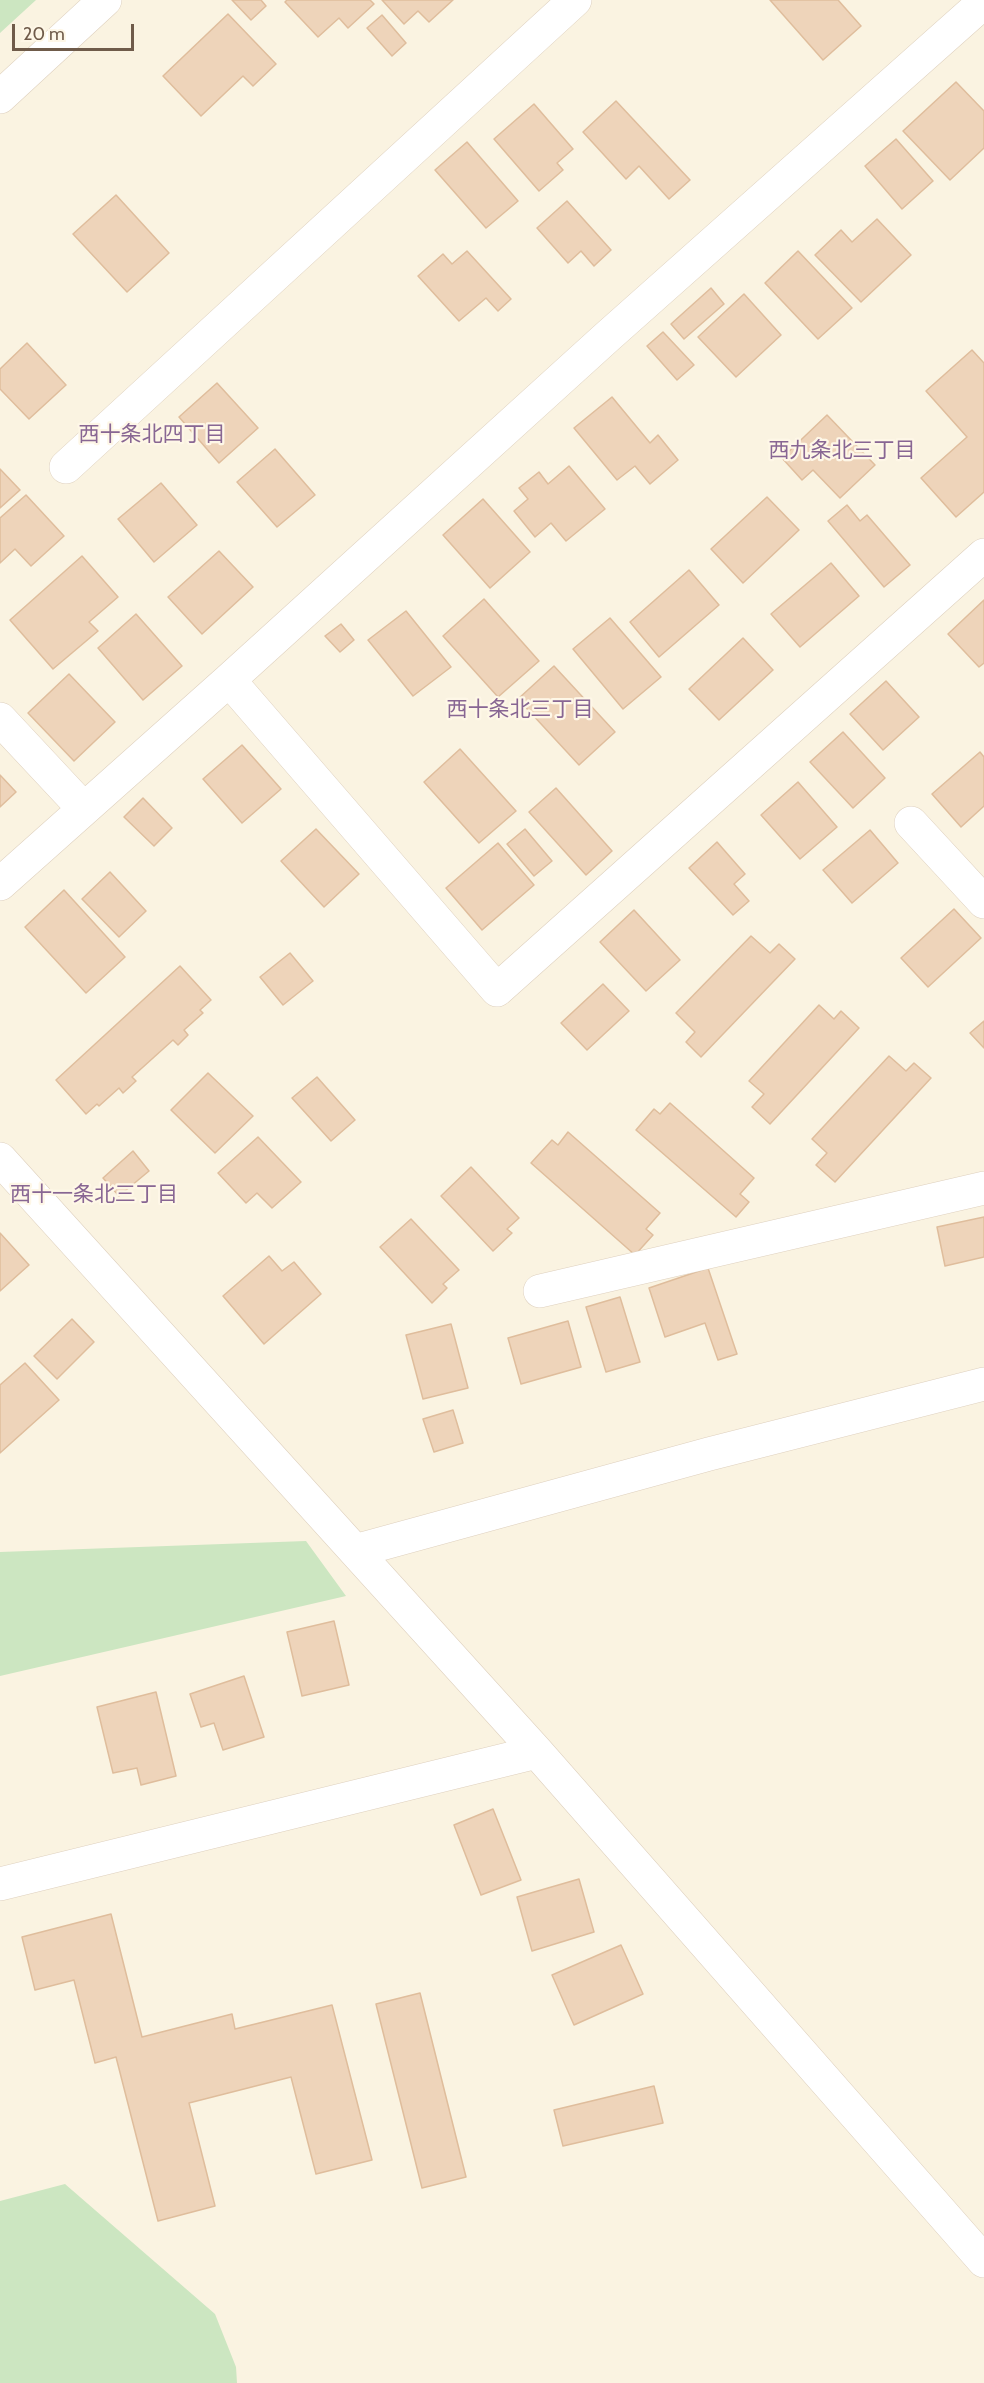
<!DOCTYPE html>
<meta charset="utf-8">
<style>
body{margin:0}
#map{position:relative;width:984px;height:2383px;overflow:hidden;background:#faf3e1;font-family:Cabin,sans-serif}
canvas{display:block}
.scale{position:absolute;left:12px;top:24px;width:122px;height:27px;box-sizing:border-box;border:3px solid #6f5b4a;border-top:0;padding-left:8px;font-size:18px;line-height:21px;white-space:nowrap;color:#6f5b4a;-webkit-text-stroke:4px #fef7e7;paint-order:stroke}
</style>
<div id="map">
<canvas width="984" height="2383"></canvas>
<div class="scale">20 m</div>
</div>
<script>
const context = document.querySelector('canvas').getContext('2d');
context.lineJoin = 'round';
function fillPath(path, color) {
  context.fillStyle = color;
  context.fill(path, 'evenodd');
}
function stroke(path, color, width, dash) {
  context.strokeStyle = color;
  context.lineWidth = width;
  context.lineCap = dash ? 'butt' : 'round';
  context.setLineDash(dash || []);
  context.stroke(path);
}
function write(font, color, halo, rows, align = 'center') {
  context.font = font + ' Cabin,"Noto Sans JP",sans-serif';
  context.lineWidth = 4.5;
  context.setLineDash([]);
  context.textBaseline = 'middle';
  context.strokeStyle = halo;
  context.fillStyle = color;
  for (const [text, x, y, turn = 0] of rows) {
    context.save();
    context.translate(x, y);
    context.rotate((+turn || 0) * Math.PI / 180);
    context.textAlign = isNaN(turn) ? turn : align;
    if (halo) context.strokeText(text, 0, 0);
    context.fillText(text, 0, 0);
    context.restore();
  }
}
fillPath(new Path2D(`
 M 0,0 L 36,0 L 0,33 Z
 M 306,1541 L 346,1596 L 0,1676 L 0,1552 Z
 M 65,2184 L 215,2314 L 236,2367 L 237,2383 L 0,2383 L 0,2201 Z`), '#cce6c1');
const building = new Path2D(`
 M 232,0 L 261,0 L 266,6 L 251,20 Z
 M 287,0 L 370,0 L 374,4 L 348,28 L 339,18 L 318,37 L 285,2 Z
 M 382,0 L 453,0 L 429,22 L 418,11 L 404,24 Z
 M 770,0 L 838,0 L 861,26 L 823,60 Z
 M 228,14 L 276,64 L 253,86 L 243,76 L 201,116 L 163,76 Z
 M 382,15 L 406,43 L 392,56 L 367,28 Z
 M 956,82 L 984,111 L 984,148 L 950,180 L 903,131 Z
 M 616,101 L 690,180 L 669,199 L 639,166 L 626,179 L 583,132 Z
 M 534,104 L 573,149 L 557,163 L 563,170 L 539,191 L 494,139 Z
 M 896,139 L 933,181 L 902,209 L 865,166 Z
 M 467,142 L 518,201 L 486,228 L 435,170 Z
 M 116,195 L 169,253 L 127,292 L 73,234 Z
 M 567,201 L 611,250 L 594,266 L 581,251 L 568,263 L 537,228 Z
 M 877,219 L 911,255 L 861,302 L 815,255 L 841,230 L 852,242 Z
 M 467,251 L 511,299 L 498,311 L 486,298 L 459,321 L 418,276 L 443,254 L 452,264 Z
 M 798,251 L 852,308 L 818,339 L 765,283 Z
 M 711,288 L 724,304 L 684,339 L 671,324 Z
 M 744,294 L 781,335 L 736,377 L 698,337 Z
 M 663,332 L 694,365 L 677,380 L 647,346 Z
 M 27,343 L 66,385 L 29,419 L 0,389 L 0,369 Z
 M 972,350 L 984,363 L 984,492 L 956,517 L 921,478 L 967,437 L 926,391 Z
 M 217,383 L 258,428 L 219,463 L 179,417 Z
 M 612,397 L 650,443 L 658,435 L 678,460 L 650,484 L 635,466 L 617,480 L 574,428 Z
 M 827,415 L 875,465 L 840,498 L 813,470 L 802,480 L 782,458 Z
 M 275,449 L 315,495 L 277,527 L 237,482 Z
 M 569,466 L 605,509 L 566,541 L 551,523 L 535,537 L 514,511 L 528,499 L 519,488 L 539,472 L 548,484 Z
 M 0,469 L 20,490 L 0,508 Z
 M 161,483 L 197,525 L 154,562 L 118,519 Z
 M 26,495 L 64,536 L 31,566 L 15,549 L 0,563 L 0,518 Z
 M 767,497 L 799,530 L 743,583 L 711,549 Z
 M 483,499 L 530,552 L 490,588 L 443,535 Z
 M 847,505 L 860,521 L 867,515 L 910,565 L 884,587 L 828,521 Z
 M 219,551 L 253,587 L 202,634 L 168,597 Z
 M 82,556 L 118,597 L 89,622 L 98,631 L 53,669 L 10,620 Z
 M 831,563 L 859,596 L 800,647 L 771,614 Z
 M 689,570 L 719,605 L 659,657 L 630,622 Z
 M 484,599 L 539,661 L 498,697 L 443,636 Z
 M 984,600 L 984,663 L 979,667 L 948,634 Z
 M 406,611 L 451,667 L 413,696 L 368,640 Z
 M 136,614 L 182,666 L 143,700 L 98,648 Z
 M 610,618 L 661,677 L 623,709 L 573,649 Z
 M 341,624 L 354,640 L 340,652 L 325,636 Z
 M 743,638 L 773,670 L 719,720 L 689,689 Z
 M 554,666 L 615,732 L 579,765 L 518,699 Z
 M 69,674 L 115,722 L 74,761 L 28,713 Z
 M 886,681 L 919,717 L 883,750 L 850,714 Z
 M 843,732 L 885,778 L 853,808 L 810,762 Z
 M 242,745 L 281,789 L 242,823 L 203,779 Z
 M 460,749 L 516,811 L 479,843 L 424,782 Z
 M 980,752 L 984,757 L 984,806 L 961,827 L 932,794 Z
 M 0,775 L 16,792 L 0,807 Z
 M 798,782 L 837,827 L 800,859 L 761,815 Z
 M 556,788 L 612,851 L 586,875 L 529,812 Z
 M 143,798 L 172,828 L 154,846 L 124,817 Z
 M 316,829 L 359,874 L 324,907 L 281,861 Z
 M 525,829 L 552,861 L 534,876 L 507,844 Z
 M 870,830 L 898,863 L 852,903 L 823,870 Z
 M 717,842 L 745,874 L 734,884 L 749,901 L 733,915 L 689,868 Z
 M 498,843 L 534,885 L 482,930 L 446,888 Z
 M 110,872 L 146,911 L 119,937 L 82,899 Z
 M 64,890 L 125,957 L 86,993 L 25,927 Z
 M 954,909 L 981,938 L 928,987 L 901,958 Z
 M 634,910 L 680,960 L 646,991 L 600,942 Z
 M 751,936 L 770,953 L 779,944 L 795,959 L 701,1057 L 686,1042 L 695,1032 L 676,1013 Z
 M 290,953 L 313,981 L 283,1005 L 260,977 Z
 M 180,966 L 211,1000 L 200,1010 L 203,1013 L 184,1030 L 188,1035 L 178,1045 L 173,1040 L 132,1077 L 136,1081 L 123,1093 L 119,1088 L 99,1106 L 97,1104 L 86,1114 L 56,1080 Z
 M 603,984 L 629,1011 L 587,1050 L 561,1023 Z
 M 819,1005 L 834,1019 L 841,1011 L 859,1028 L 770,1124 L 752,1107 L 764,1094 L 749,1081 Z
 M 984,1021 L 984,1048 L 970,1033 Z
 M 889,1056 L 906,1071 L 914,1063 L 931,1078 L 835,1182 L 816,1165 L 827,1153 L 812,1139 Z
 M 208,1073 L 253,1116 L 215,1153 L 171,1110 Z
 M 317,1077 L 355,1120 L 331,1141 L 292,1098 Z
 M 670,1103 L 754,1178 L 740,1194 L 749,1202 L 736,1217 L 636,1130 L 654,1109 L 660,1114 Z
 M 568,1132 L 660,1213 L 646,1229 L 653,1235 L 635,1255 L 531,1163 L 552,1140 L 558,1145 Z
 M 258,1137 L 301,1182 L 272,1208 L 257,1193 L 246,1203 L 218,1173 Z
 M 133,1151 L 149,1171 L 119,1196 L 103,1178 Z
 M 471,1167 L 519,1218 L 507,1229 L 512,1233 L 493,1251 L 441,1196 Z
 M 984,1217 L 984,1257 L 945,1266 L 937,1227 Z
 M 411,1219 L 459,1270 L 443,1284 L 447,1288 L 432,1303 L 380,1247 Z
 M 0,1233 L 29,1265 L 0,1291 Z
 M 269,1256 L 282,1271 L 294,1262 L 321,1294 L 264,1344 L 223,1296 Z
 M 708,1268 L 737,1354 L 718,1360 L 705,1323 L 665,1337 L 649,1288 Z
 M 620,1297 L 640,1362 L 606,1372 L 586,1307 Z
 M 72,1319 L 94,1342 L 57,1379 L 34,1356 Z
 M 568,1321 L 581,1367 L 521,1384 L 508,1338 Z
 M 451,1324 L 468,1388 L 423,1399 L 406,1335 Z
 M 25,1363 L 59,1400 L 0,1453 L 0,1385 Z
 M 453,1410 L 463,1443 L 434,1452 L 423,1419 Z
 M 334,1621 L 349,1685 L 302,1696 L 287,1632 Z
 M 244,1676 L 264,1737 L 223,1750 L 214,1723 L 201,1727 L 190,1694 Z
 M 156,1692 L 176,1776 L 141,1785 L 137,1768 L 113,1773 L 97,1707 Z
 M 493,1809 L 521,1880 L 481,1895 L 454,1825 Z
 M 579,1879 L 594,1932 L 532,1951 L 517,1897 Z
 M 111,1914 L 142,2037 L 232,2014 L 235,2029 L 332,2005 L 372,2160 L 316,2174 L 291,2077 L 189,2103 L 215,2206 L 158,2221 L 116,2057 L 95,2063 L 74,1980 L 35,1990 L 22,1937 Z
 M 621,1945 L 643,1994 L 574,2025 L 552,1975 Z
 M 420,1993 L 466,2177 L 422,2188 L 376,2004 Z
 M 654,2086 L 663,2123 L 563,2146 L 554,2110 Z`);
fillPath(building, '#eed4ba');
stroke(building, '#dfbd9c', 1.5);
const minor = new Path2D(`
 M 0,97 L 105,0
 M 66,467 L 575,0
 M 229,680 L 497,990 L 984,555
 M 0,719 L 84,809
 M 911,823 L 984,902
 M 0,884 L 229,680 L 607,337 L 984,2
 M 0,1159 L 537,1752 L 984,2261
 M 540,1291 L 984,1188
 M 355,1551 L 709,1454 L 984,1384
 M 0,1884 L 537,1752`);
stroke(minor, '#ded0be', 34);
stroke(minor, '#fff', 33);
write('21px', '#886693', '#fef7e7', [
 ["西十条北四丁目",152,435],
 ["西九条北三丁目",842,451],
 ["西十条北三丁目",520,710],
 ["西十一条北三丁目",94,1195]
]);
</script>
